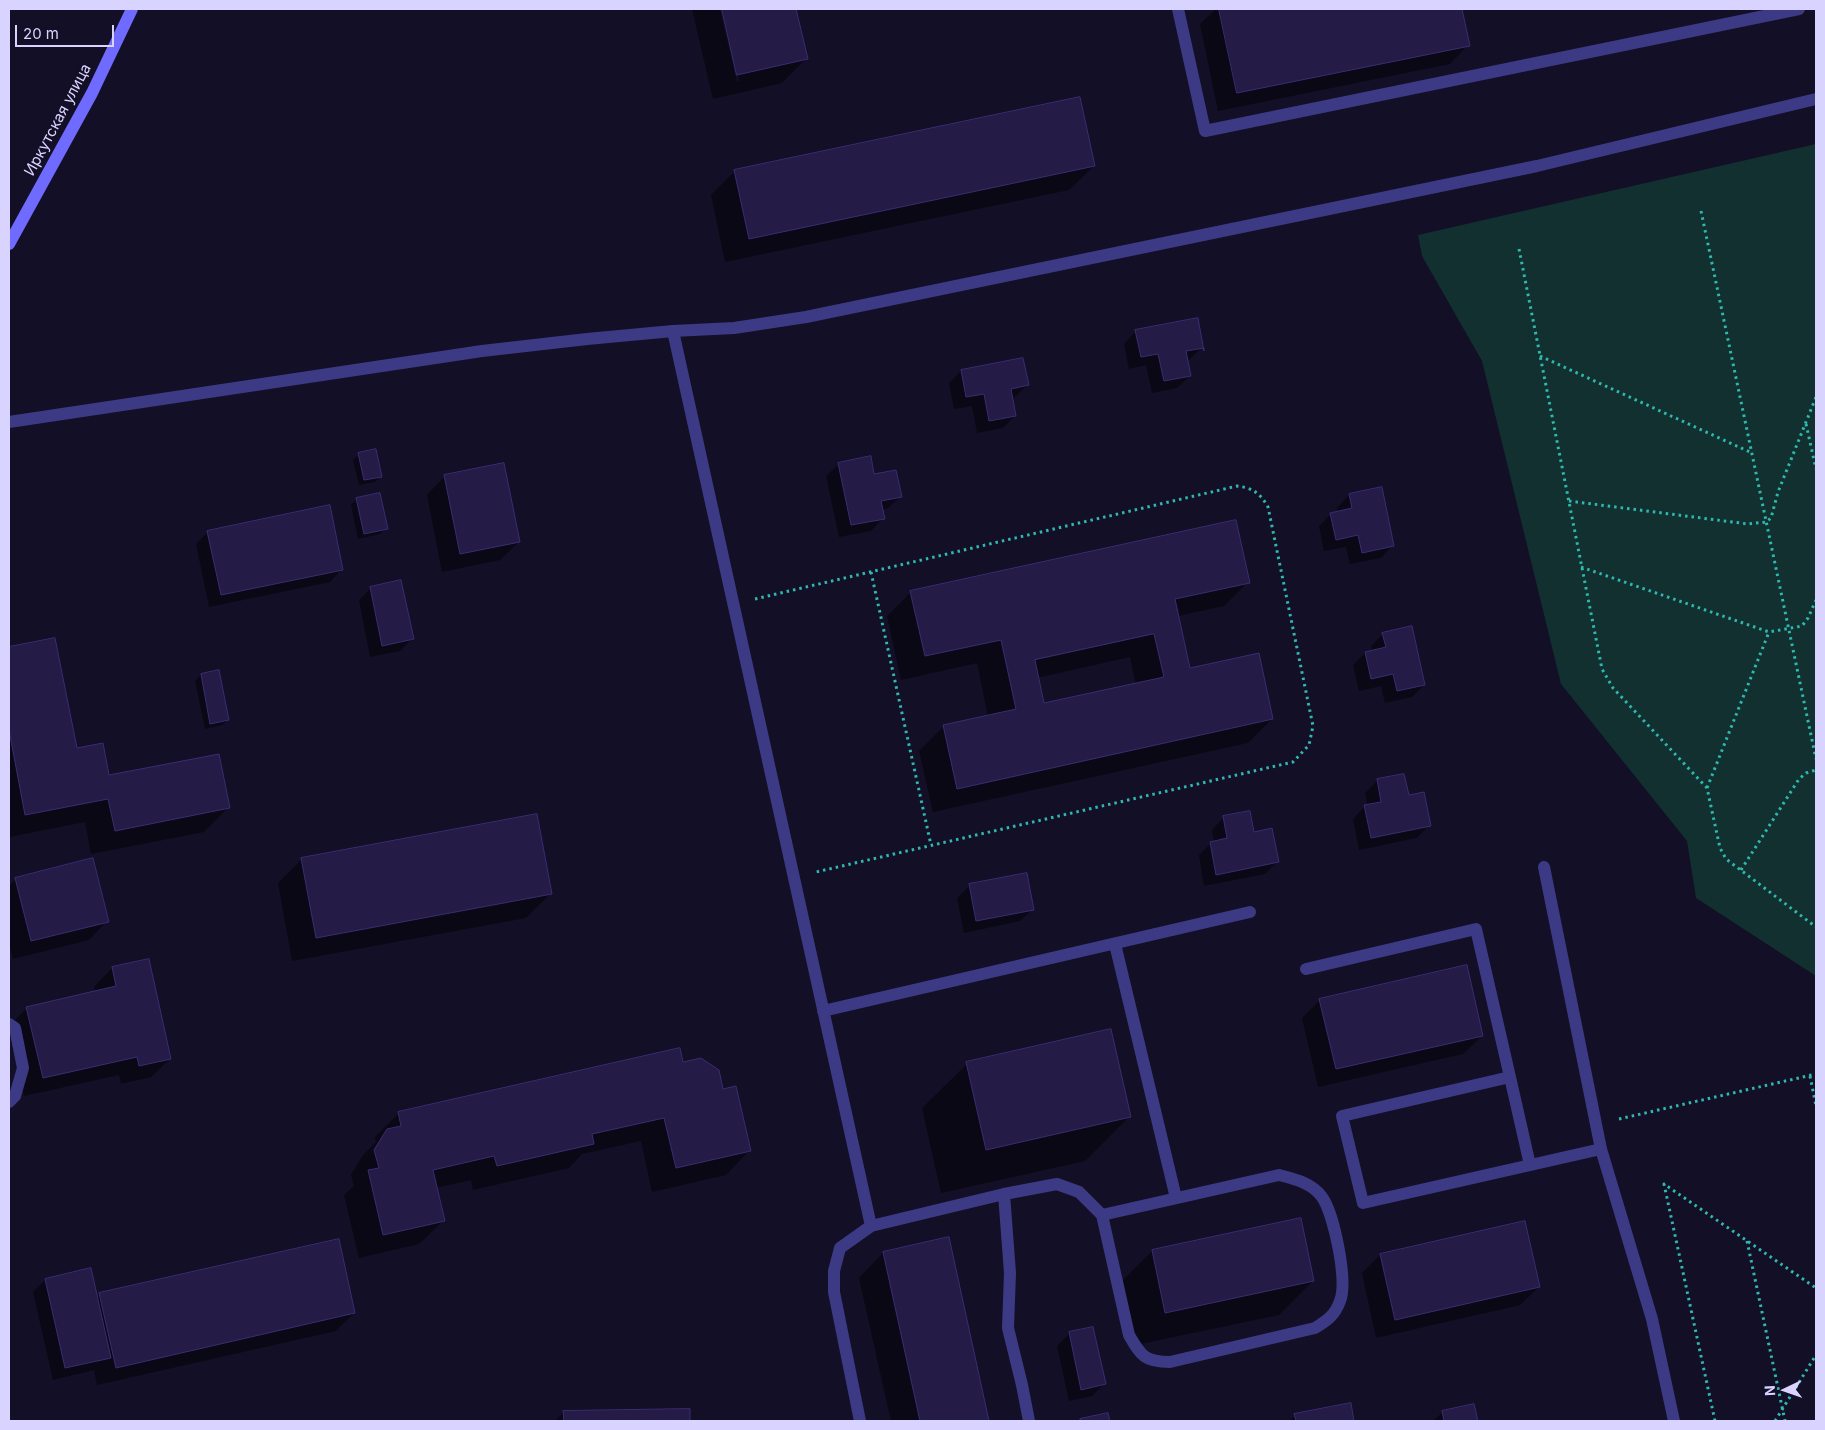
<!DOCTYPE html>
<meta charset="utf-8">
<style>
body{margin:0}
#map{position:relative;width:1825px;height:1430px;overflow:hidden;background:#130f26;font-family:Inter,sans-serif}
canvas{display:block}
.frame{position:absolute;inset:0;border:10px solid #d9d4ff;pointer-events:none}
.north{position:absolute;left:1760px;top:1365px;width:50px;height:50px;-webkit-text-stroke:4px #130f26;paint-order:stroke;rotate:267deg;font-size:14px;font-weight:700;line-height:20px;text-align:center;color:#d9d4ff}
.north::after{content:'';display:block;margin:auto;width:18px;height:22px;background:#d9d4ff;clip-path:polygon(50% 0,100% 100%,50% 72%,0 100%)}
.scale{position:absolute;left:15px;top:25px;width:99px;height:22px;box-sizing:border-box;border:2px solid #d9d4ff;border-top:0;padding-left:6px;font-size:15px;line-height:18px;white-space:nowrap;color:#d9d4ff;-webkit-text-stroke:4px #130f26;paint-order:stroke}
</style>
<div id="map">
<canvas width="1825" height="1430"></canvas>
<div class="frame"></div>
<div class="north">N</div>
<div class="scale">20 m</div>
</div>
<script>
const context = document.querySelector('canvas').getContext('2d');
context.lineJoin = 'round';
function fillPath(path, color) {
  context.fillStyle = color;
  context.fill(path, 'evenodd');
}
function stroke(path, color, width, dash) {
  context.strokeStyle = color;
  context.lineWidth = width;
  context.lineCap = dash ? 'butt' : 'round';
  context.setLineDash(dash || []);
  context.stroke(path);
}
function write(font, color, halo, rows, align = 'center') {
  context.font = font + ' Inter,sans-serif';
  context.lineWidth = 4;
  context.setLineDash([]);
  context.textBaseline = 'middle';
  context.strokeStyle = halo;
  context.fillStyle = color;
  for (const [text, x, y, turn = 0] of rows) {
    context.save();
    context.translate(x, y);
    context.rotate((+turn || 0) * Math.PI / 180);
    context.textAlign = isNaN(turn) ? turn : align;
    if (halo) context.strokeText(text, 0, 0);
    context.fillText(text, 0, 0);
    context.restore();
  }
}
fillPath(new Path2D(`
 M 1816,144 L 1816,976 L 1696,898 L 1687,841 L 1561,684 L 1482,361 L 1422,256 L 1418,235 Z`), '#12302f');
fillPath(new Path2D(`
 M 692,9 L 720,9 L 737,82 L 739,81 L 723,9 L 795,9 L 806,59 L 782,83 L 713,99 Z
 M 1216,9 L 1461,9 L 1468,45 L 1450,64 L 1218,111 L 1200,24 Z
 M 1094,166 L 1069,190 L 725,262 L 711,195 L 735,171 Z
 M 1136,331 L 1202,347 L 1190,359 L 1187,360 L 1190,376 L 1177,388 L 1152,393 L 1146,365 L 1129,369 L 1124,344 Z
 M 961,371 L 1027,385 L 1015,397 L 1012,398 L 1015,416 L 1003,428 L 977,433 L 972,406 L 954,409 L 949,383 Z
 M 359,454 L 381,476 L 375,482 L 359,485 L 353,460 Z
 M 839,464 L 874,475 L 901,496 L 888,508 L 881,510 L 883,518 L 871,531 L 839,537 L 826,476 Z
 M 445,476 L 519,542 L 500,560 L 442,572 L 427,495 Z
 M 1349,495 L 1393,545 L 1381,558 L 1350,564 L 1346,547 L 1324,551 L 1319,526 L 1331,514 L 1338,512 L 1337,508 Z
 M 357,499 L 386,528 L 380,534 L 358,539 L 351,505 Z
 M 208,532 L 342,569 L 330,582 L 209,607 L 196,544 Z
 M 1248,582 L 1224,606 L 1178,616 L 1189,669 L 1272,719 L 1248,743 L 933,812 L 919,751 L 943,727 L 988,717 L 977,663 L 901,680 L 887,616 L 911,592 ZM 1130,657 L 1136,685 L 1043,705 L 1037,678 Z
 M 371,588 L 412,639 L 400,651 L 370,657 L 359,600 Z
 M 1383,634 L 1424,685 L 1412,697 L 1385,703 L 1381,686 L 1359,691 L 1353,665 L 1365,653 L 1372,652 L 1371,646 Z
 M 54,640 L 76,750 L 108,777 L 228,808 L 204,832 L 91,854 L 85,822 L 9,837 L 9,649 Z
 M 201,675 L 228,720 L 222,725 L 205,729 L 195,681 Z
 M 1377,781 L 1408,797 L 1429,825 L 1417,838 L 1359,850 L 1353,819 L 1365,806 L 1368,806 L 1365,793 Z
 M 1224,817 L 1253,834 L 1277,862 L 1265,874 L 1204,886 L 1199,855 L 1211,843 L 1214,842 L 1212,830 Z
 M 302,859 L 550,894 L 526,918 L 292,961 L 278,883 Z
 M 16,879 L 107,921 L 89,940 L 13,959 L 9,943 L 9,886 Z
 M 969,886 L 1033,909 L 1020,921 L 964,933 L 957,898 Z
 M 112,968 L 170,1059 L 151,1077 L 121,1084 L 119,1075 L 24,1096 L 9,1026 L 27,1008 L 95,992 L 94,987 Z
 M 1320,1000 L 1482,1036 L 1463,1054 L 1318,1087 L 1302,1018 Z
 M 682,1064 L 722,1091 L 750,1150 L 726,1175 L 652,1192 L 641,1141 L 582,1154 L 569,1168 L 473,1190 L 471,1180 L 436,1188 L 444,1220 L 419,1244 L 359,1258 L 344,1195 L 354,1186 L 351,1175 L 363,1155 L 376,1142 L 375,1137 L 399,1113 Z
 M 967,1064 L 1130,1116 L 1085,1161 L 941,1193 L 922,1108 Z
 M 948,1239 L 988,1421 L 891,1421 L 859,1278 L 883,1253 Z
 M 1152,1251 L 1313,1281 L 1279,1315 L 1131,1346 L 1118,1285 Z
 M 1380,1255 L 1539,1287 L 1520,1305 L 1376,1338 L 1362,1273 Z
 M 45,1280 L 96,1298 L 100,1294 L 354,1313 L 336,1331 L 97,1385 L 94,1370 L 53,1380 L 33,1292 Z
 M 1070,1333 L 1104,1384 L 1092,1396 L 1069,1401 L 1057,1346 Z
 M 1350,1404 L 1353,1421 L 1289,1421 L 1295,1416 Z
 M 1473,1405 L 1477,1421 L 1433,1421 L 1443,1412 Z
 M 689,1411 L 689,1421 L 555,1421 L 564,1412 Z`), '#0007');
const building = new Path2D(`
 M 722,9 L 796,9 L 808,59 L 737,75 Z
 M 1219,9 L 1462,9 L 1470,46 L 1237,93 Z
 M 1080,97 L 1095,166 L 749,239 L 734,170 Z
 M 1198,318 L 1204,351 L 1204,348 L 1186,351 L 1191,376 L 1164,381 L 1158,354 L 1141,357 L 1135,330 Z
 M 1023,358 L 1029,385 L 1011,389 L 1016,416 L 989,421 L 984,394 L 966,397 L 961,370 Z
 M 376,449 L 382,477 L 364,480 L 358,453 Z
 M 871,456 L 874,474 L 896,470 L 902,497 L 881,501 L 885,519 L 851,525 L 838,463 Z
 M 504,463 L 520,542 L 460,554 L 444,475 Z
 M 1382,487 L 1394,546 L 1362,553 L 1358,535 L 1336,540 L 1330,513 L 1352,508 L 1349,494 Z
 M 380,493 L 388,529 L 364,534 L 356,498 Z
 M 330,505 L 343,570 L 221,595 L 207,531 Z
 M 1236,520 L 1250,583 L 1175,599 L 1190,668 L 1259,653 L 1273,719 L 957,789 L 943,725 L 1016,709 L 1001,640 L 925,656 L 910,591 ZM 1154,634 L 1164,677 L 1044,703 L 1035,660 Z
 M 401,580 L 414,639 L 382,646 L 370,587 Z
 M 1412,626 L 1425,685 L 1397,691 L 1393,674 L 1371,679 L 1365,652 L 1386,647 L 1382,633 Z
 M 55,638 L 77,748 L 103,743 L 109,775 L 219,754 L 230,808 L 115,831 L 108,799 L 25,815 L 9,730 L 9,647 Z
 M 219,670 L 229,720 L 210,724 L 201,674 Z
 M 1404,774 L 1409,795 L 1424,792 L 1431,826 L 1371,838 L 1364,805 L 1381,802 L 1377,779 Z
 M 1250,811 L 1254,832 L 1272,828 L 1279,862 L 1216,875 L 1210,842 L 1227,838 L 1223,816 Z
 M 537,814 L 552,894 L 316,938 L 301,858 Z
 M 93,858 L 109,922 L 31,941 L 15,878 Z
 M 1027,873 L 1034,910 L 976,921 L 969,884 Z
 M 149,959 L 171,1059 L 139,1066 L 137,1057 L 43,1078 L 26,1007 L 116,986 L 112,967 Z
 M 1467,965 L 1483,1036 L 1336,1069 L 1319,999 Z
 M 1111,1029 L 1131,1117 L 986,1150 L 966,1062 Z
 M 680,1048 L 683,1062 L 701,1058 L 719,1070 L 723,1089 L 736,1086 L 751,1151 L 676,1168 L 664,1118 L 592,1134 L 594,1144 L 497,1166 L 494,1156 L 433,1170 L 445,1221 L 383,1235 L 368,1170 L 379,1168 L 374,1150 L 387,1129 L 401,1126 L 398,1112 Z
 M 1301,1218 L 1314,1281 L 1165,1313 L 1152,1250 Z
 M 1525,1221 L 1540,1287 L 1395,1320 L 1380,1254 Z
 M 949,1237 L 989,1421 L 920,1421 L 883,1252 Z
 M 339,1239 L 355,1313 L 116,1368 L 99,1293 Z
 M 91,1268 L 111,1358 L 65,1368 L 45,1279 Z
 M 1093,1327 L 1106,1384 L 1081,1390 L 1069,1332 Z
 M 1351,1403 L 1354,1421 L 1296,1421 L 1294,1414 Z
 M 1474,1404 L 1478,1421 L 1444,1421 L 1442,1411 Z
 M 690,1409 L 690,1421 L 564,1421 L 563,1411 Z
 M 1108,1413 L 1110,1421 L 1080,1421 L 1080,1419 Z`);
fillPath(building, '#241b47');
stroke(building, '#3b2d73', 1);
stroke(new Path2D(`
 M 1701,211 L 1816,759
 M 1519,249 L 1602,669 L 1613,688 L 1707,788 L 1720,848 L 1726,859 L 1816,927
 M 1540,356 L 1752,453
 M 1806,424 L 1816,469
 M 1569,501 L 1748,524 L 1766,522 L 1771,518 L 1778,492 L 1816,397
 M 1581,567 L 1769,632 L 1802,626 L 1808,618 L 1816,600
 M 871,572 L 931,845
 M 755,599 L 1237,486 C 1253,488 1260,493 1268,507 L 1313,726 L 1309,745 L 1293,762 L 816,872
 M 1707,788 L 1769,632
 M 1741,870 L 1799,779 L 1806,773 L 1816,770
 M 1810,1076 L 1816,1106
 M 1619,1119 L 1816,1074
 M 1747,1241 L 1785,1421
 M 1715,1421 L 1664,1184 L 1816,1288
 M 1775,1421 L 1816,1355`), '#2fb8b0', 3, [2.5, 4]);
stroke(new Path2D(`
 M 1178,9 L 1205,131 L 1799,9
 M 673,331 L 871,1226
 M 1544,867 L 1601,1149 L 1652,1319 L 1674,1421
 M 1115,944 L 1176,1198
 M 1306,969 L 1476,929 L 1510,1077 L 1342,1116 L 1363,1203 L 1601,1149
 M 823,1011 L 1250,912
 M 9,1024 L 15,1028 L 23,1068 L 15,1096 L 9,1102
 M 1510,1077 L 1530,1165
 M 1004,1194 L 1057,1184 L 1079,1192 L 1102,1215 L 1279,1175 C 1295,1179 1312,1183 1322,1197 C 1334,1214 1348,1281 1340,1301 C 1335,1315 1328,1320 1315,1328 L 1170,1362 C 1145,1362 1141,1356 1129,1335 L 1102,1215
 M 860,1421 L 834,1292 L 834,1271 L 840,1248 L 871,1226 L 1004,1194 L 1010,1273 L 1008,1328 L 1022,1385 L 1029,1421`), '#3d3a85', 12);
stroke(new Path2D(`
 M 9,422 L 482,351 L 587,339 L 673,331 L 734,328 L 806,317 L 1537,166 L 1816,99`), '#3d3a85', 12);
stroke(new Path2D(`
 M 9,244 L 92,93 L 132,9`), '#6f6bff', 12);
write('15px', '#d9d4ff', '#130f26', [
 ["Иркутская улица",58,120,-62]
]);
</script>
